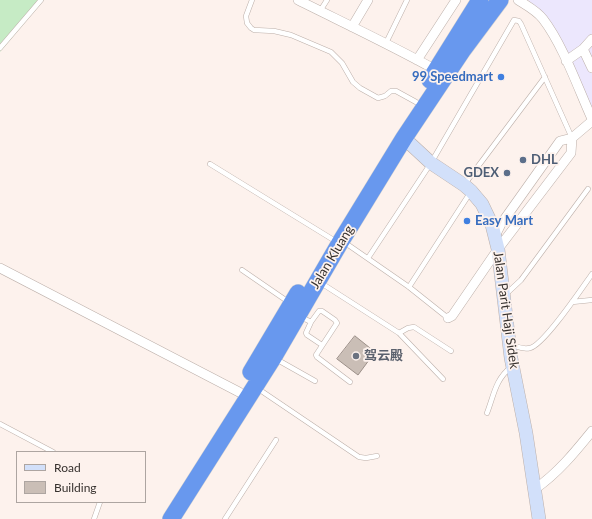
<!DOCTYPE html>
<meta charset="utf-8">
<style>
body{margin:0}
#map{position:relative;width:592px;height:519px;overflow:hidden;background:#fdf2ed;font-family:Lato,sans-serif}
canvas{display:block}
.legend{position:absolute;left:16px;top:451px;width:130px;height:52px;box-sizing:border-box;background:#fdf2ed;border:1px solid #ada5a1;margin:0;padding:5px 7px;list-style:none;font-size:12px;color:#36312e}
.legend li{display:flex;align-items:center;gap:8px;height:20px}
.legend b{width:20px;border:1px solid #ada5a1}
</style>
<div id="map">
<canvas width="592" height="519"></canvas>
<ul class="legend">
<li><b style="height:5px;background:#d2e0fa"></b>Road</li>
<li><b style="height:11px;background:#cabeb6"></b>Building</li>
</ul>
</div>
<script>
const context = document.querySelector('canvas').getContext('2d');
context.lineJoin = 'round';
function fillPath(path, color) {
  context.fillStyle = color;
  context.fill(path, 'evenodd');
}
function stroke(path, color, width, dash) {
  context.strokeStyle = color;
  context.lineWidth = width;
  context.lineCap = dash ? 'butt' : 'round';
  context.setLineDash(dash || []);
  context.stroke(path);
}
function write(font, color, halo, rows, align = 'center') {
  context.font = font + ' Lato,"Noto Sans SC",sans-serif';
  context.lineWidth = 3.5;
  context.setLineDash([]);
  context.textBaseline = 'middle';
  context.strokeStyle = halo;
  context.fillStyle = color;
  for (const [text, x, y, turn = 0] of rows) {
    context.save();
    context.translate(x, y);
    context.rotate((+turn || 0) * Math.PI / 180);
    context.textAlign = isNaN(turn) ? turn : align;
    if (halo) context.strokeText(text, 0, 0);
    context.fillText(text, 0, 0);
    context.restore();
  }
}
fillPath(new Path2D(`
 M 529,0 L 592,0 L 592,126 L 560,54 L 541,20 L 524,6 Z`), '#ece7fd');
fillPath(new Path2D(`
 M 0,0 L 44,0 L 0,52 Z`), '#c6ebc5');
const building = new Path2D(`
 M 355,336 L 375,352 L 358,375 L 337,359 Z`);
fillPath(building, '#cabeb6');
stroke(building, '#9b8f88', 1);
const lane = new Path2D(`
 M 252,0 L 246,16 L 247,23 L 251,28 L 254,30 L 274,31 L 291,35 L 331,52 L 342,63 L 353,82 L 360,88 L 378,98 L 385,96 L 391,91 L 396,91 L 416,102
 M 320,11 L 327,0
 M 386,43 L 407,0
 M 0,48 L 41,0
 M 210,164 L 332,239
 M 464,185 L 545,77
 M 344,242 L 409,287 L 448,318
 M 368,258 L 431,163 L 514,20 L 519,21 L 521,24 L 572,138
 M 242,270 L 290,303
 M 321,283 L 399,333 L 443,379
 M 409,287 L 470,193
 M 506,294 L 521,280 L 588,189
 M 572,302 L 592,300
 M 301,317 L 311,322 L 319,311 L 322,311 L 335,320 L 337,323 L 316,355 L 317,357 L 350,382
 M 311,322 L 306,333 L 307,335 L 322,345
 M 399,333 L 408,328 L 414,327 L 451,351
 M 512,345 C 518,347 523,350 530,348 C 544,345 582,288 592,274
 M 276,359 L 315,381
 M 257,388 L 359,457 L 366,458 L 377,456
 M 487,413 C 494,395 495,380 511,367
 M 0,424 L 53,452
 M 94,519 L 100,502
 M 225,519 L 276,440`);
const street = new Path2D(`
 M 298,0 C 344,23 391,45 436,70
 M 518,0 C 526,5 537,11 543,19 C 563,45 578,88 592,119
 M 352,27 L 368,0
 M 583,49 L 592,68
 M 417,60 L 456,0
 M 566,61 L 583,49 L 592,39
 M 495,236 L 501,224 L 560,141 L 572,138 L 592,121
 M 0,268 L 239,392
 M 448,318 L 452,316 L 498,249 L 571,153 L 572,138
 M 535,489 C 558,473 575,452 592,431`);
const secondary = new Path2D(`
 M 404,138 L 431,163 L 464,185 L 471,191 L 482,204 L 492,225 L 498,249 L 511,358 L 526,433 L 539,519`);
const highway = new Path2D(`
 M 430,80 L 480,0
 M 251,372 L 298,293
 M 171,519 L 273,358 L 341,241 L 404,138 L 462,51 L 500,0`);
stroke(lane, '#bcafa9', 5.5);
stroke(street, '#bcafa9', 10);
stroke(secondary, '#bcafa9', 14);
stroke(highway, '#d3d2d1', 18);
stroke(lane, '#fff', 4.5);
stroke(street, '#fff', 9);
stroke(secondary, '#d2e0fa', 13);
stroke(highway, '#6898ee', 17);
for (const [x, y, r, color] of [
 [501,77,4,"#3f7fe0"],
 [523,160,4,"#5c6f8a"],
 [507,173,4,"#5c6f8a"],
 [467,221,4,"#3f7fe0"],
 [356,356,4,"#6b7280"]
]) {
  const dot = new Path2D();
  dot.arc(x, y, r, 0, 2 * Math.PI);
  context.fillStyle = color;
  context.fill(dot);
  stroke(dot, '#fdf2ed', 1.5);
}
write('bold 13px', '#366cbe', '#fdf2ed', [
 ["99 Speedmart",493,77],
 ["Easy Mart",475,221,"left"]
], 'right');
write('bold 13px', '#4e5e75', '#fdf2ed', [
 ["DHL",531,160],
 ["GDEX",499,173,"right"]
], 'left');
write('13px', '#36312e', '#fdf2ed', [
 ["Jalan Kluang",332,257,-59],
 ["Jalan Parit Haji Sidek",506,310,82]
]);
write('bold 13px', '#5b616d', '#fdf2ed', [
 ["驾云殿",364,356]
], 'left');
</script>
